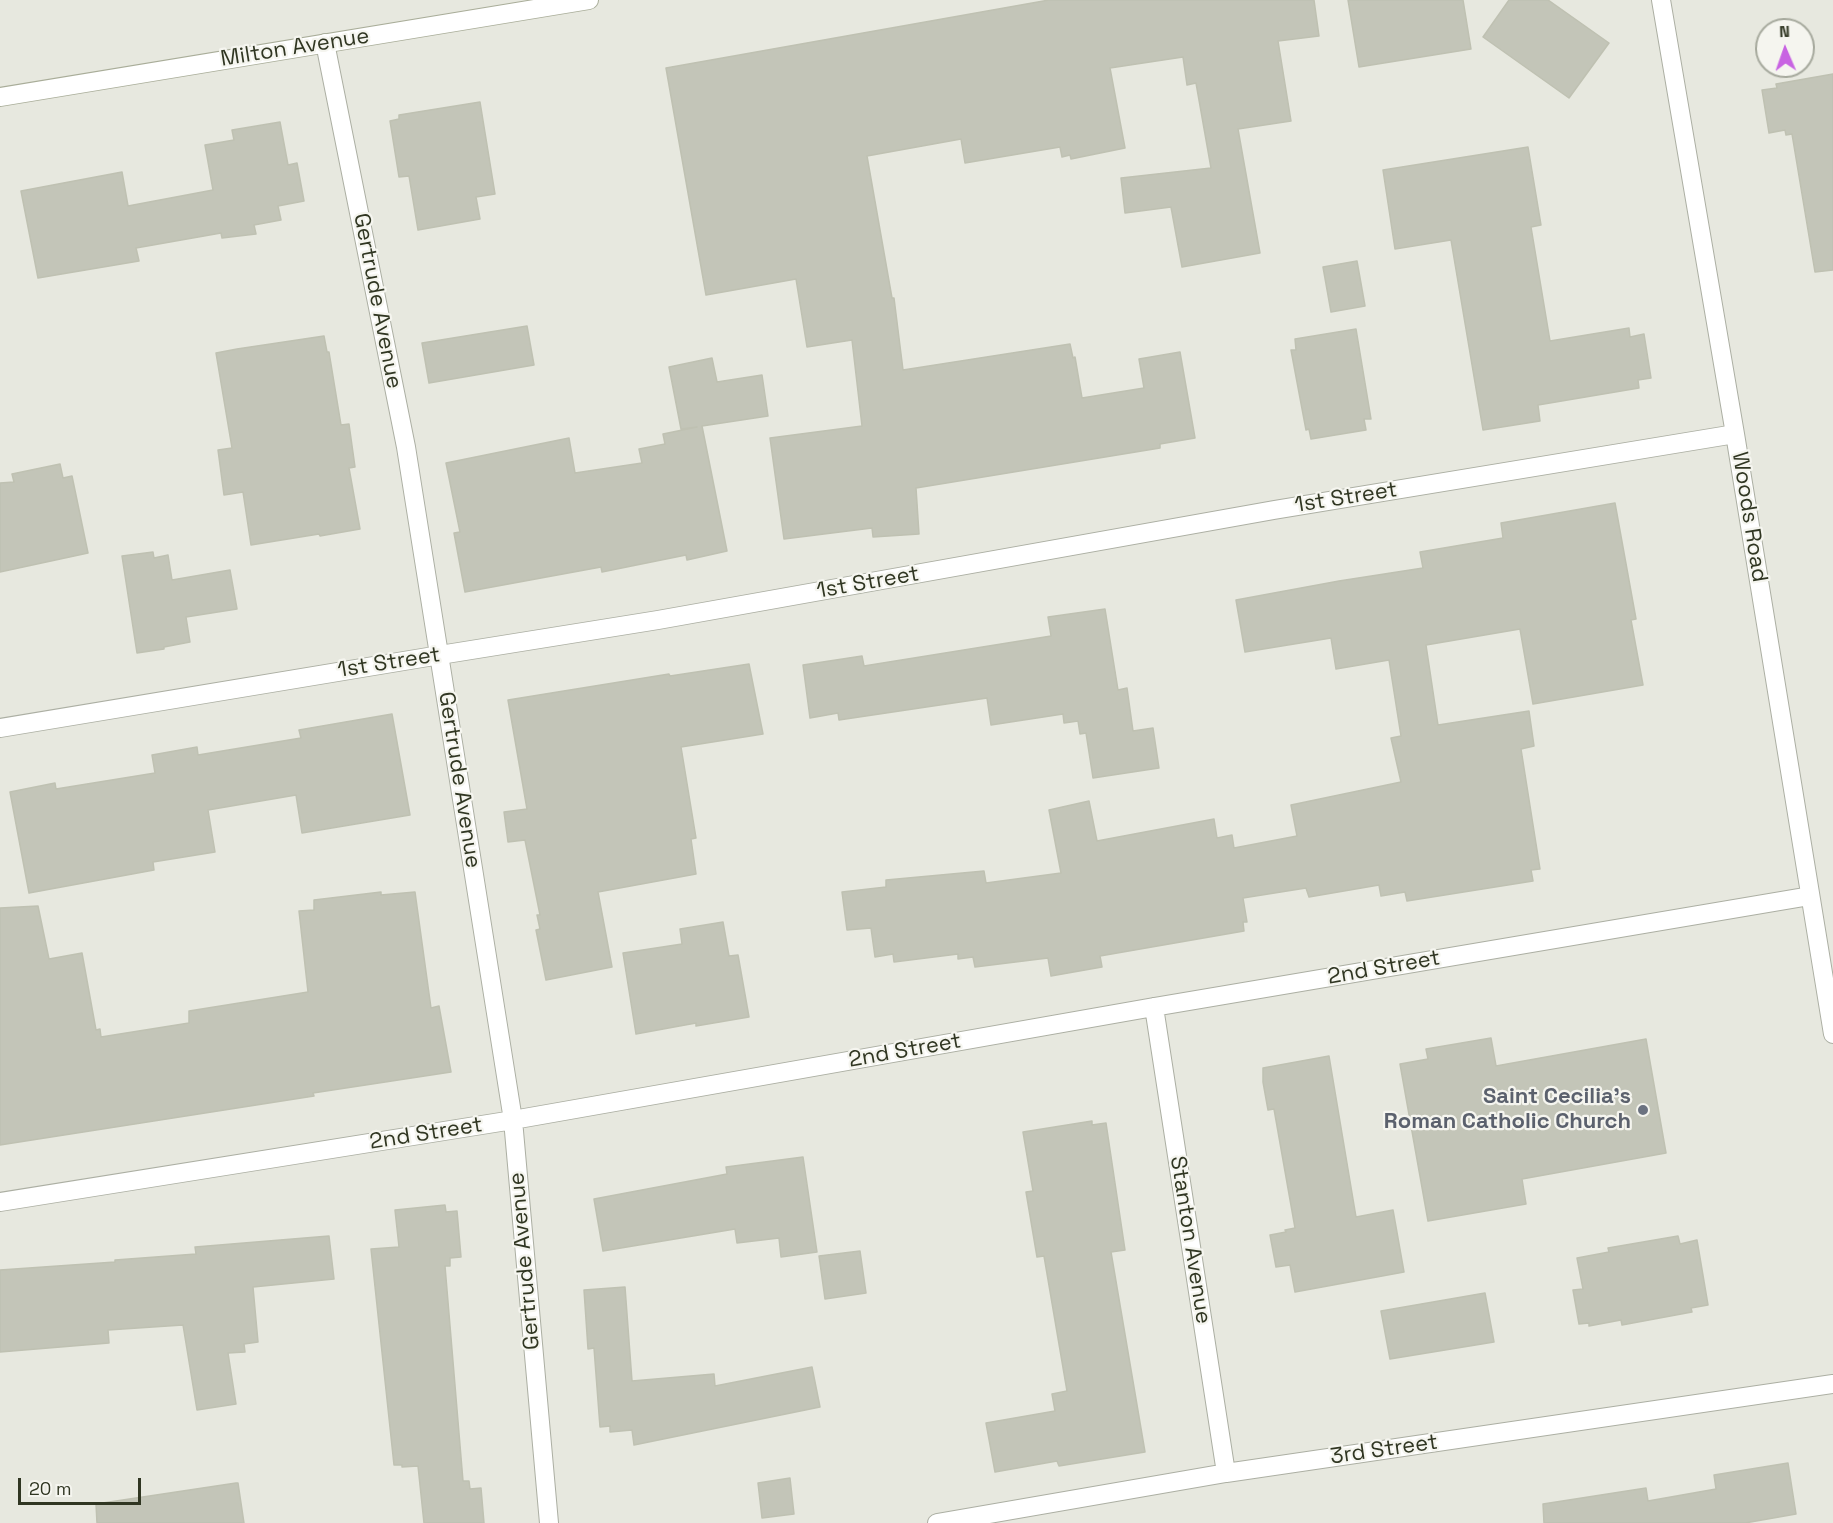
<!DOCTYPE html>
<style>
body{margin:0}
#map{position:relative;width:1833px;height:1523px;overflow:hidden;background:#e7e8df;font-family:"Space Grotesk",sans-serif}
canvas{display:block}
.north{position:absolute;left:1755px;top:18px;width:60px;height:60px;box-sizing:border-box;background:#f5f5ef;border:2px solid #a6a99d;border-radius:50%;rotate:358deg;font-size:16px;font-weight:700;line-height:24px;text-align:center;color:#303622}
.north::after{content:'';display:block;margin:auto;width:21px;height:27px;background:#c863e2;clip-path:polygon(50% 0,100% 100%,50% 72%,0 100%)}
.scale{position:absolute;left:18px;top:1478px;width:123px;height:27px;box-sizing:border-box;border:3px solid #303622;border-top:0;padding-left:8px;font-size:18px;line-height:21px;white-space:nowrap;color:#303622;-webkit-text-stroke:4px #f5f5ef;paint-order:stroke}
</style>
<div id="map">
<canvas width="1833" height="1523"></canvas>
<div class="north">N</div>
<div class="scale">20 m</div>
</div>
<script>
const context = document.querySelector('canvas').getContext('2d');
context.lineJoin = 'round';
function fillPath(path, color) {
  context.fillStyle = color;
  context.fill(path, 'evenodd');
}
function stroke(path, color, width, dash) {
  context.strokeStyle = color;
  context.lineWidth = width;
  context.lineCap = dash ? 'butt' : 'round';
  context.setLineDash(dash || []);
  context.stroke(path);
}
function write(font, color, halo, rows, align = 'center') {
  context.font = font + ' "Space Grotesk",sans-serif';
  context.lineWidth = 4.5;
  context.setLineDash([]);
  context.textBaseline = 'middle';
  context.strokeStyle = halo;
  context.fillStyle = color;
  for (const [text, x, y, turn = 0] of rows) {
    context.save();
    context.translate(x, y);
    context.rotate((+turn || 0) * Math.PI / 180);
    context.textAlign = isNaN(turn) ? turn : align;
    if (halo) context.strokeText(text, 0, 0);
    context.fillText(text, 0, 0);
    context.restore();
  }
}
const building = new Path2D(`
 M 1049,0 L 1314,0 L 1319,36 L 1278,41 L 1291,121 L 1238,129 L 1260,253 L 1182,267 L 1171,207 L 1125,213 L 1121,178 L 1211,168 L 1196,83 L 1187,85 L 1183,57 L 1110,68 L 1125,148 L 1071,159 L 1070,155 L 1062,157 L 1060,147 L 965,163 L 961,139 L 867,156 L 892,298 L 894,298 L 903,370 L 1070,344 L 1073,358 L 1075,357 L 1082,398 L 1144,388 L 1139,359 L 1180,352 L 1195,438 L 1160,444 L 1160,448 L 916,488 L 919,534 L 873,537 L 872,528 L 784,539 L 770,438 L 862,426 L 852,340 L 807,347 L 796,279 L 706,295 L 666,68 Z
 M 1348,0 L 1463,0 L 1471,49 L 1359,67 Z
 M 1509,0 L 1548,0 L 1609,43 L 1569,98 L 1483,37 Z
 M 1833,74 L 1833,270 L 1815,272 L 1792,134 L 1786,135 L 1785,130 L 1769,133 L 1762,90 L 1777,88 L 1776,84 Z
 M 480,102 L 495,194 L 476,197 L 480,219 L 418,230 L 409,176 L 399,177 L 390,121 L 399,119 L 399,115 Z
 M 280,122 L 288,165 L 297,163 L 304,201 L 278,206 L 281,220 L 254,225 L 256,234 L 222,238 L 221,233 L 136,248 L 139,261 L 38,278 L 21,191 L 122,172 L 128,206 L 213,190 L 205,145 L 234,140 L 232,130 Z
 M 1528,147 L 1541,225 L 1531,227 L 1550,341 L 1629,328 L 1630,337 L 1644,334 L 1651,378 L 1638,380 L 1639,388 L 1538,405 L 1540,421 L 1483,430 L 1451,240 L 1395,249 L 1383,170 Z
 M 1357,261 L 1365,306 L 1331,312 L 1323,267 Z
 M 527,326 L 534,365 L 429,383 L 422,343 Z
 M 1356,329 L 1371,419 L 1364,419 L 1366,430 L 1311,439 L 1309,429 L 1306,430 L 1291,350 L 1296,350 L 1295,339 Z
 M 324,336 L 327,352 L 329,352 L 341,425 L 349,424 L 355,467 L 349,468 L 360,529 L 320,536 L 319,534 L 251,545 L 243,492 L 224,495 L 218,450 L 232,448 L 216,353 L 237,349 Z
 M 712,358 L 717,382 L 762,375 L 768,416 L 702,426 L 727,551 L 687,560 L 686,555 L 602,572 L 601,567 L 465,592 L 454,533 L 460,532 L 446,463 L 569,438 L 575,473 L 642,463 L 639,449 L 665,444 L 663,434 L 697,427 L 681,429 L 669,367 Z
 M 60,464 L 63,478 L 72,476 L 88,553 L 0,572 L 0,483 L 14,482 L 12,474 Z
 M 1615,503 L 1636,619 L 1631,620 L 1643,685 L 1533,704 L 1520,629 L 1426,645 L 1438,725 L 1529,711 L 1534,746 L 1521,749 L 1540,869 L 1531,870 L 1533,881 L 1407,901 L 1405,892 L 1381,896 L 1379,885 L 1309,897 L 1306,888 L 1243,898 L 1247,922 L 1243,922 L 1244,931 L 1100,956 L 1102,967 L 1051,976 L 1048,958 L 975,967 L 973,957 L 958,959 L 958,954 L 894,962 L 893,954 L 875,957 L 871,928 L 847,930 L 842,892 L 886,887 L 886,880 L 984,871 L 986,883 L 1061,873 L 1049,810 L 1089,801 L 1097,841 L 1214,819 L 1217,838 L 1232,835 L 1234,848 L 1297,836 L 1291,805 L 1401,782 L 1391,738 L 1401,736 L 1389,660 L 1336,669 L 1331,638 L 1245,652 L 1236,600 L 1339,581 L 1423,568 L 1420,552 L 1503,538 L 1501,523 Z
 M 153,552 L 154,558 L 168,555 L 172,580 L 230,570 L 237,609 L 186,617 L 190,642 L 164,647 L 164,649 L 137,653 L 122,556 Z
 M 1105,609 L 1118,690 L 1127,688 L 1133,731 L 1153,728 L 1159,768 L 1093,778 L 1086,733 L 1080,734 L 1078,721 L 1064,723 L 1063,714 L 991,725 L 987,698 L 839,720 L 838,713 L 810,718 L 803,665 L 862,656 L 864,666 L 1051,636 L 1048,617 Z
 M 749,664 L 763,734 L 681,747 L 696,838 L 691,839 L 696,874 L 598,892 L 612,967 L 546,980 L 536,930 L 540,929 L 537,915 L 540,915 L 525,840 L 508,842 L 504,812 L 527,809 L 508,700 L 669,674 L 670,676 Z
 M 392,714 L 410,815 L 302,833 L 296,795 L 208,810 L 215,852 L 153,862 L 154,870 L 29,893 L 10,792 L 55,783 L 56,789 L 155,773 L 152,755 L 197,747 L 198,755 L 301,738 L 299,730 Z
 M 381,892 L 381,895 L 415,892 L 431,1008 L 439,1006 L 451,1072 L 313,1093 L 314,1096 L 0,1145 L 0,908 L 38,906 L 49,959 L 82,953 L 96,1030 L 100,1029 L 101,1037 L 189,1023 L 189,1011 L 308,992 L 299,911 L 314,910 L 314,900 Z
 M 723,922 L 729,956 L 738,955 L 749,1017 L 696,1026 L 696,1023 L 636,1034 L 623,953 L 682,944 L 680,929 Z
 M 1491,1038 L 1496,1066 L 1646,1039 L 1666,1153 L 1522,1179 L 1526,1204 L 1428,1221 L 1400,1064 L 1428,1059 L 1426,1049 Z
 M 1329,1056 L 1356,1217 L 1393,1210 L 1404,1272 L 1295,1292 L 1290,1265 L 1276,1267 L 1270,1235 L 1286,1232 L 1285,1230 L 1295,1228 L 1274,1109 L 1268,1110 L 1263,1082 L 1263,1068 Z
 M 1092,1121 L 1092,1125 L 1106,1123 L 1125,1250 L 1111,1252 L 1145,1452 L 1059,1466 L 1057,1461 L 995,1472 L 986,1423 L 1055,1411 L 1052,1394 L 1067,1391 L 1044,1256 L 1037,1257 L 1026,1192 L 1033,1191 L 1023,1132 Z
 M 803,1157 L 817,1252 L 781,1257 L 779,1238 L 737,1243 L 735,1229 L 603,1251 L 594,1199 L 727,1174 L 726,1167 Z
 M 445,1205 L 446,1212 L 457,1211 L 461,1257 L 450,1258 L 450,1266 L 445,1266 L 463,1481 L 469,1481 L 470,1489 L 481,1488 L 484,1523 L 424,1523 L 418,1466 L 402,1467 L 402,1465 L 394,1465 L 371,1249 L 399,1247 L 395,1210 Z
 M 329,1236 L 334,1279 L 253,1287 L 258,1342 L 244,1344 L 245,1352 L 228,1353 L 236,1404 L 197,1410 L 183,1325 L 108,1330 L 109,1343 L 0,1352 L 0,1270 L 115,1262 L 115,1260 L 196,1254 L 195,1247 Z
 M 1678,1236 L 1680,1244 L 1697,1240 L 1708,1305 L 1691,1308 L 1692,1312 L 1622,1325 L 1621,1320 L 1589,1326 L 1589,1323 L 1579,1324 L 1573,1290 L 1583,1289 L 1577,1258 L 1609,1252 L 1608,1248 Z
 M 860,1251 L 866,1293 L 825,1299 L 819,1256 Z
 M 625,1287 L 632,1381 L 714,1374 L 715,1386 L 812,1367 L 820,1407 L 634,1445 L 632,1430 L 610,1432 L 610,1426 L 600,1427 L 594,1348 L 588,1349 L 584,1290 Z
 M 1485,1293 L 1494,1342 L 1390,1359 L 1381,1311 Z
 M 1788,1463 L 1796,1514 L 1745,1523 L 1544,1523 L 1543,1504 L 1646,1488 L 1648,1501 L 1716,1489 L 1714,1475 Z
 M 790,1478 L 794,1514 L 762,1518 L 758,1483 Z
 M 236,1483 L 238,1483 L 244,1523 L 97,1523 L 96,1504 Z`);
fillPath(building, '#c3c5b8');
stroke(building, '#bfc1b2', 1.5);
const street = new Path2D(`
 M 1661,0 L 1735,434 L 1833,1034
 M 325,43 L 406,447 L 513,1120 L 549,1523
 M 0,728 L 440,655 L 658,620 L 1274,510 L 1735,434
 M 1154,1007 L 1226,1473
 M 0,1202 L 513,1120 L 1154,1007 L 1810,896
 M 937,1523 L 1226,1473 L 1833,1384`);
const secondary = new Path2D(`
 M 0,97 L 589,0`);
stroke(street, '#acafa3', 20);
stroke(secondary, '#a9ad99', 20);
stroke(street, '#fff', 18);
stroke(secondary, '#fff', 18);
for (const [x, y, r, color] of [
 [1643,1110,6,"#6b7280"]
]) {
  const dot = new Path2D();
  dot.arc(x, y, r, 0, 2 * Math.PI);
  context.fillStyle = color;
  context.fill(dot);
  stroke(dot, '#f5f5ef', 2);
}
write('22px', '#303622', '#f5f5ef', [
 ["Milton Avenue",295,48,-9],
 ["Gertrude Avenue",377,301,79],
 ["1st Street",1346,498,-9],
 ["Woods Road",1749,517,81],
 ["1st Street",868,583,-10],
 ["1st Street",389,663,-9],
 ["Gertrude Avenue",459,780,81],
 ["2nd Street",1384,968,-10],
 ["2nd Street",905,1051,-10],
 ["2nd Street",426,1134,-9],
 ["Stanton Avenue",1190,1240,81],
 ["Gertrude Avenue",525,1261,-95],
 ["3rd Street",1384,1450,-8]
]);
write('bold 22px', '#5b616d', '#f5f5ef', [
 ["Saint Cecilia's",1631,1097],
 ["Roman Catholic Church",1631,1122]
], 'right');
</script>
